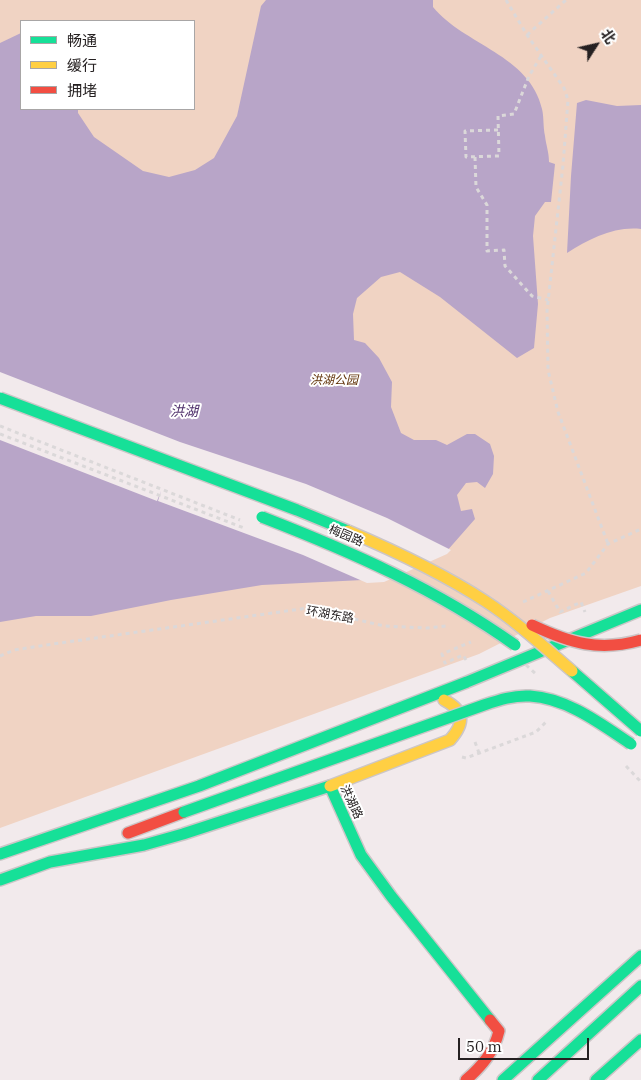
<!DOCTYPE html>
<meta charset="utf-8">
<style>
body{margin:0}
#map{position:relative;width:641px;height:1080px;overflow:hidden;background:#f2eaec;font-family:"IBM Plex Serif","Noto Sans SC",serif}
canvas{display:block}
.legend{position:absolute;left:20px;top:20px;width:175px;height:90px;box-sizing:border-box;background:#fff;border:1px solid #a8a6a6;margin:0;padding:6px 9px;list-style:none;font-size:15px;color:#252021}
.legend li{display:flex;align-items:center;gap:10px;height:25px}
.legend b{width:25px;border:1px solid #a8a6a6}
.north{position:absolute;left:571px;top:20px;width:50px;height:50px;-webkit-text-stroke:4px #fff;paint-order:stroke;rotate:55deg;font-size:14px;font-weight:700;line-height:20px;text-align:center;color:#252021}
.north::after{content:'';display:block;margin:auto;width:18px;height:22px;background:#252021;clip-path:polygon(50% 0,100% 100%,50% 72%,0 100%)}
.scale{position:absolute;left:458px;top:1038px;width:131px;height:22px;box-sizing:border-box;border:2px solid #252021;border-top:0;padding-left:6px;font-size:15px;line-height:18px;white-space:nowrap;color:#252021;-webkit-text-stroke:4px #fff;paint-order:stroke}
</style>
<div id="map">
<canvas width="641" height="1080"></canvas>
<ul class="legend">
<li><b style="height:6px;background:#16e098"></b>畅通</li>
<li><b style="height:6px;background:#ffcf43"></b>缓行</li>
<li><b style="height:6px;background:#f24e42"></b>拥堵</li>
</ul>
<div class="north">北</div>
<div class="scale">50 m</div>
</div>
<script>
const context = document.querySelector('canvas').getContext('2d');
context.lineJoin = 'round';
function fillPath(path, color) {
  context.fillStyle = color;
  context.fill(path, 'evenodd');
}
function stroke(path, color, width, dash) {
  context.strokeStyle = color;
  context.lineWidth = width;
  context.lineCap = dash ? 'butt' : 'round';
  context.setLineDash(dash || []);
  context.stroke(path);
}
function write(font, color, halo, rows, align = 'center') {
  context.font = font + ' "IBM Plex Serif","Noto Sans SC",serif';
  context.lineWidth = 4;
  context.setLineDash([]);
  context.textBaseline = 'middle';
  context.strokeStyle = halo;
  context.fillStyle = color;
  for (const [text, x, y, turn = 0] of rows) {
    context.save();
    context.translate(x, y);
    context.rotate((+turn || 0) * Math.PI / 180);
    context.textAlign = isNaN(turn) ? turn : align;
    if (halo) context.strokeText(text, 0, 0);
    context.fillText(text, 0, 0);
    context.restore();
  }
}
fillPath(new Path2D(`
 M 0,0 L 641,0 L 641,586 L 550,618 L 479,654 L 0,828 ZM 21,21 L 194,21 L 194,109 L 21,109 Z`), '#f0d3c3');
fillPath(new Path2D(`
 M 266,0 L 433,0 L 433,7 C 464,45 530,55 542,109 C 544,117 543,127 545,136 C 546,145 549,152 549,162 L 555,164 L 551,202 L 545,202 L 535,216 L 533,236 L 538,304 L 534,348 L 517,358 L 440,297 L 400,272 L 381,277 L 357,298 L 353,314 L 354,340 L 365,343 L 379,358 L 392,382 L 391,407 L 401,433 L 414,440 L 436,440 L 447,445 L 467,434 L 475,434 L 490,444 L 494,456 L 493,474 L 485,488 L 477,482 L 466,483 L 457,495 L 461,511 L 472,509 L 475,519 L 446,552 L 383,579 L 262,585 L 171,600 L 91,616 L 36,616 L 0,622 L 0,43 L 21,33 L 21,109 L 78,109 L 78,113 L 94,137 L 143,171 L 169,177 L 195,170 L 214,158 L 237,116 L 261,6 Z
 M 586,100 L 617,106 L 641,105 L 641,229 C 614,226 589,239 567,253 L 571,176 L 577,103 Z`), '#b8a5c8');
fillPath(new Path2D(`
 M 0,372 L 180,442 L 306,484 L 387,518 L 451,550 L 447,554 L 384,582 L 367,583 L 303,555 L 158,501 L 161,491 L 157,501 L 0,440 Z`), '#f2eaec');
const fast = new Path2D(`
 M 0,854 L 199,786 L 467,682 L 641,610
 M 0,880 L 50,862 L 144,845 L 183,834 L 330,786 L 361,855 L 391,896 L 490,1020
 M 503,1080 L 641,956
 M 538,1080 L 641,986
 M 596,1080 L 641,1040`);
const slow = new Path2D(`
 M 330,786 L 450,740 C 465,723 465,711 444,700`);
const jam = new Path2D(`
 M 128,833 L 184,812
 M 466,1080 C 482,1066 494,1052 499,1031 L 490,1020`);
stroke(fast, '#ccc6c7', 14);
stroke(slow, '#ccc6c7', 14);
stroke(jam, '#ccc6c7', 14);
stroke(new Path2D(`
 M 506,0 L 527,35 L 564,88 L 568,100 L 563,165 L 547,311 L 548,370 L 558,412 L 608,544
 M 527,35 L 566,0
 M 498,130 L 465,131 L 466,157 L 499,156 L 498,116 L 514,114 L 529,76 L 541,56
 M 475,157 L 476,187 L 487,205 L 487,251 L 504,250 L 505,266 L 532,296 L 548,300
 M 548,591 L 560,612 L 581,602 L 585,612
 M 523,602 L 586,573 L 608,544 L 641,529
 M 0,656 L 14,650 L 53,644 L 308,608 L 384,626 L 427,628 L 446,626
 M 466,660 L 463,655 L 445,663 L 442,654 L 471,642
 M 475,742 L 479,753
 M 462,757 L 466,758 L 536,732 L 546,722`), '#dbd8d9', 3, [4, 4]);
stroke(fast, '#16e098', 11);
stroke(slow, '#ffcf43', 11);
stroke(jam, '#f24e42', 11);
const fastBridge = new Path2D(`
 M 0,398 L 297,510 L 348,531
 M 262,517 C 352,552 436,589 515,645
 M 572,671 L 641,731
 M 184,812 L 484,705 C 499,700 514,695 530,696 C 567,698 601,724 631,744`);
const slowBridge = new Path2D(`
 M 348,531 C 395,551 442,573 485,601 C 516,621 544,647 572,671`);
const jamBridge = new Path2D(`
 M 532,625 C 570,643 599,652 641,640`);
stroke(fastBridge, '#ccc6c7', 14, []);
stroke(slowBridge, '#ccc6c7', 14, []);
stroke(jamBridge, '#ccc6c7', 14, []);
stroke(new Path2D(`
 M 0,426 L 240,520
 M 0,434 L 244,528
 M 526,665 L 536,674
 M 626,766 L 641,782`), '#dbd8d9', 3, [4, 4]);
stroke(fastBridge, '#16e098', 11);
stroke(slowBridge, '#ffcf43', 11);
stroke(jamBridge, '#f24e42', 11);
write('italic 12px', '#613309', '#fff', [
 ["洪湖公园",334,381]
]);
write('12px', '#252021', '#fff', [
 ["梅园路",346,536,23],
 ["环湖东路",330,615,10],
 ["洪湖路",351,802,65]
]);
write('italic 14px', '#4e2e6a', '#fff', [
 ["洪湖",184,412]
]);
</script>
